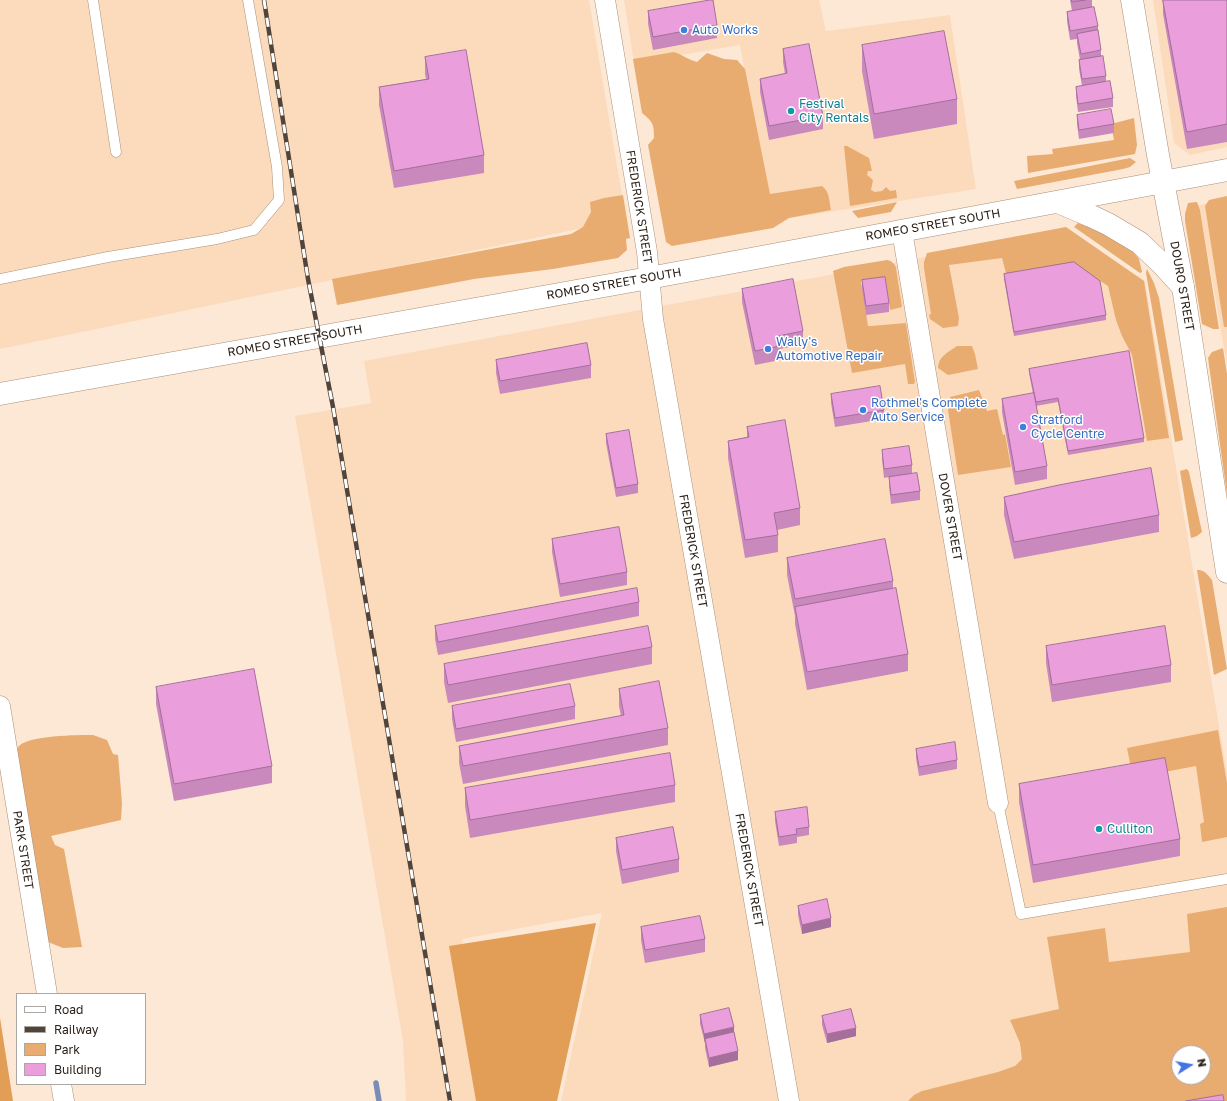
<!DOCTYPE html>
<style>
body{margin:0}
#map{position:relative;width:1227px;height:1101px;overflow:hidden;background:#fde8d5;font-family:"Golos Text",sans-serif}
canvas{display:block}
.legend{position:absolute;left:16px;top:993px;width:130px;height:92px;box-sizing:border-box;background:#fff;border:1px solid #aba7a3;margin:0;padding:5px 7px;list-style:none;font-size:12px;color:#2c2219}
.legend li{display:flex;align-items:center;gap:8px;height:20px}
.legend b{width:20px;border:1px solid #aba7a3}
.north{position:absolute;left:1171px;top:1045px;width:40px;height:40px;box-sizing:border-box;background:#fff;border:1px solid #aba7a3;border-radius:50%;rotate:79deg;font-size:11px;font-weight:700;line-height:16px;text-align:center;color:#2c2219}
.north::after{content:'';display:block;margin:auto;width:14px;height:18px;background:#4573e5;clip-path:polygon(50% 0,100% 100%,50% 72%,0 100%)}
</style>
<div id="map">
<canvas width="1227" height="1101"></canvas>
<ul class="legend">
<li><b style="height:5px;background:#fff"></b>Road</li>
<li><b style="height:5px;background:#51453b"></b>Railway</li>
<li><b style="height:11px;background:#e8ac70"></b>Park</li>
<li><b style="height:11px;background:#ea9fdc"></b>Building</li>
</ul>
<div class="north">N</div>
</div>
<script>
const context = document.querySelector('canvas').getContext('2d');
context.lineJoin = 'round';
function fillPath(path, color) {
  context.fillStyle = color;
  context.fill(path, 'evenodd');
}
function stroke(path, color, width, dash) {
  context.strokeStyle = color;
  context.lineWidth = width;
  context.lineCap = dash ? 'butt' : 'round';
  context.setLineDash(dash || []);
  context.stroke(path);
}
function write(font, color, halo, rows, align = 'center') {
  context.font = font + ' "Golos Text",sans-serif';
  context.lineWidth = 3;
  context.setLineDash([]);
  context.textBaseline = 'middle';
  context.strokeStyle = halo;
  context.fillStyle = color;
  for (const [text, x, y, turn = 0] of rows) {
    context.save();
    context.translate(x, y);
    context.rotate((+turn || 0) * Math.PI / 180);
    context.textAlign = isNaN(turn) ? turn : align;
    if (halo) context.strokeText(text, 0, 0);
    context.fillText(text, 0, 0);
    context.restore();
  }
}
fillPath(new Path2D(`
 M 0,0 L 589,0 L 626,219 L 0,349 Z
 M 624,0 L 819,0 L 826,31 L 950,15 L 976,189 L 771,221 L 740,45 L 634,63 Z
 M 1153,0 L 1227,0 L 1227,147 L 1190,155 L 1174,143 Z
 M 1227,200 L 1227,365 L 1199,205 Z
 M 1067,231 L 1145,281 L 1227,774 L 1227,1101 L 561,1101 L 602,913 L 462,939 L 487,1101 L 406,1101 L 403,1041 L 295,416 L 371,403 L 364,361 ZM 1179,1053 L 1203,1053 L 1203,1077 L 1179,1077 Z`), '#fcdbbd');
fillPath(new Path2D(`
 M 674,52 C 683,55 689,60 697,62 L 707,53 L 724,59 L 737,60 L 745,69 L 770,194 L 822,186 C 830,192 829,201 831,210 L 789,218 L 773,228 L 672,246 L 666,242 L 648,145 L 654,138 C 654,124 653,122 642,113 L 633,59 Z
 M 1134,118 L 1137,145 L 1135,154 L 1028,173 L 1027,156 L 1053,154 L 1052,149 L 1114,140 L 1111,124 Z
 M 844,146 L 847,146 L 869,158 L 872,171 L 868,171 L 867,175 L 873,180 L 871,190 L 875,192 L 882,191 L 886,187 L 890,191 L 896,190 L 897,198 L 850,206 Z
 M 1130,158 L 1136,162 L 1130,167 L 1123,169 L 1017,189 L 1014,181 Z
 M 623,195 L 630,238 L 626,239 L 627,250 L 618,258 L 553,269 L 474,279 L 337,305 L 332,279 L 571,234 L 583,227 L 591,212 L 590,202 L 604,198 Z
 M 1227,196 L 1227,327 L 1224,327 L 1205,206 L 1209,200 Z
 M 897,202 L 891,212 L 858,218 L 852,211 Z
 M 1197,202 L 1200,210 L 1219,329 L 1213,329 L 1202,324 L 1185,221 L 1185,214 L 1188,203 Z
 M 1078,223 L 1094,227 L 1131,249 L 1139,259 L 1142,272 L 1140,273 L 1074,227 Z
 M 1066,227 L 1144,281 L 1169,438 L 1147,441 L 1132,355 L 1122,336 L 1116,320 L 1108,286 L 1076,265 L 1007,277 L 1002,258 L 949,265 L 959,318 L 958,326 L 943,328 L 930,319 L 929,315 L 931,314 L 924,268 L 924,262 L 927,253 Z
 M 887,260 C 892,261 895,264 896,268 L 902,307 L 890,310 L 885,280 L 861,281 L 868,326 L 871,326 L 906,323 L 915,382 L 914,384 L 908,384 L 905,364 L 852,373 L 833,271 L 844,267 Z
 M 1147,269 L 1154,283 L 1159,298 L 1183,440 L 1175,442 L 1146,273 Z
 M 957,346 L 972,346 L 975,354 L 978,369 L 948,375 L 938,368 C 938,357 948,352 957,346 Z
 M 1223,348 L 1227,374 L 1227,495 L 1208,358 L 1212,352 Z
 M 979,390 L 987,411 L 997,409 L 1003,435 L 1005,434 L 1011,467 L 958,475 L 948,410 L 950,397 Z
 M 1187,469 L 1189,472 L 1202,532 L 1197,536 L 1191,538 L 1180,471 Z
 M 1197,570 C 1204,569 1208,575 1212,580 L 1227,669 L 1214,675 Z
 M 1218,730 L 1227,783 L 1227,837 L 1202,842 L 1200,824 L 1204,822 L 1196,766 L 1133,778 L 1127,748 Z
 M 93,735 L 107,740 L 113,754 L 118,755 L 122,803 L 121,820 L 51,836 L 55,845 L 64,849 L 82,947 L 63,948 L 43,940 L 13,765 C 14,761 16,750 18,747 C 27,735 78,735 93,735 Z
 M 1227,907 L 1227,1101 L 908,1101 L 914,1095 L 922,1091 L 998,1072 L 1015,1066 L 1022,1059 L 1020,1043 L 1010,1020 L 1059,1009 L 1047,937 L 1105,928 L 1109,962 L 1190,952 L 1187,914 ZM 1179,1053 L 1203,1053 L 1203,1077 L 1179,1077 Z`), '#e8ac70');
fillPath(new Path2D(`
 M 596,923 L 557,1101 L 476,1101 L 449,946 Z
 M 0,1018 L 13,1101 L 0,1101 Z`), '#e29e57');
stroke(new Path2D(`
 M 376,1083 L 379,1101`), '#798db6', 5.5);
const service = new Path2D(`
 M 93,0 L 116,152
 M 0,279 L 108,257 L 217,239 L 254,230 L 279,200 L 277,167 L 248,0
 M 998,803 L 1021,914 L 1227,879`);
const minor = new Path2D(`
 M 605,0 L 647,252 L 653,319 L 789,1101
 M 902,231 L 998,803
 M 0,706 L 47,994
 M 61,1084 L 64,1101`);
const tertiary = new Path2D(`
 M 1132,0 L 1158,155 L 1183,287 L 1227,572`);
const secondary = new Path2D(`
 M 1058,202 L 1091,216 L 1108,224 L 1140,243 L 1163,265 L 1183,287
 M 0,394 L 649,278 L 1227,170`);
stroke(service, '#a9907a', 11);
stroke(minor, '#a9907a', 21);
stroke(tertiary, '#a9907a', 23);
stroke(secondary, '#a9907a', 23);
stroke(service, '#fff', 10);
stroke(minor, '#fff', 20);
stroke(tertiary, '#fff', 22);
stroke(secondary, '#fff', 22);
const rail = new Path2D(`
 M 264,0 L 308,279 L 333,407 L 450,1101`);
stroke(rail, '#51453b', 4.5);
stroke(rail, '#fff', 3, [9]);
fillPath(new Path2D(`
 M 1070,0 L 1092,0 L 1092,7 L 1098,26 L 1098,30 L 1101,50 L 1101,56 L 1106,76 L 1106,82 L 1113,98 L 1113,107 L 1078,112 L 1076,96 L 1076,87 L 1082,86 L 1079,69 L 1079,60 L 1080,60 L 1077,43 L 1077,39 L 1070,40 L 1067,21 L 1067,12 L 1072,11 Z
 M 1163,0 L 1227,0 L 1227,142 L 1187,149 L 1163,14 Z
 M 648,11 L 717,25 L 717,38 L 653,50 L 648,24 Z
 M 862,45 L 957,99 L 957,124 L 874,139 L 862,71 Z
 M 783,49 L 823,116 L 823,129 L 769,140 L 760,92 L 760,79 L 785,74 L 783,62 Z
 M 425,57 L 484,155 L 484,173 L 394,188 L 379,105 L 379,87 L 426,79 L 425,74 Z
 M 1077,115 L 1114,124 L 1114,133 L 1079,139 L 1077,124 Z
 M 1004,274 L 1106,315 L 1106,320 L 1014,336 L 1004,279 Z
 M 862,280 L 889,303 L 889,312 L 866,315 L 862,289 Z
 M 742,289 L 803,331 L 803,344 L 780,349 L 780,360 L 755,365 L 742,302 Z
 M 496,360 L 591,365 L 591,378 L 500,394 L 496,373 Z
 M 1029,369 L 1144,438 L 1144,442 L 1068,455 L 1058,402 L 1036,406 L 1047,466 L 1047,479 L 1015,485 L 1002,412 L 1002,399 L 1033,394 L 1029,373 Z
 M 831,394 L 884,410 L 884,419 L 835,427 L 831,403 Z
 M 747,427 L 800,508 L 800,525 L 777,530 L 778,535 L 778,552 L 745,558 L 728,458 L 728,441 L 747,437 Z
 M 606,434 L 638,484 L 638,493 L 616,497 L 606,443 Z
 M 882,450 L 912,465 L 912,473 L 920,491 L 920,500 L 891,504 L 889,486 L 889,477 L 884,478 L 882,459 Z
 M 1004,497 L 1159,515 L 1159,532 L 1014,559 L 1004,515 Z
 M 552,539 L 627,572 L 627,585 L 560,597 L 552,552 Z
 M 787,558 L 893,581 L 893,589 L 908,654 L 908,671 L 807,690 L 795,624 L 795,616 L 787,575 Z
 M 639,602 L 639,616 L 438,655 L 435,639 L 435,626 Z
 M 1046,646 L 1171,665 L 1171,682 L 1052,702 L 1046,663 Z
 M 652,647 L 652,664 L 448,703 L 444,682 L 444,664 Z
 M 156,687 L 272,766 L 272,783 L 174,801 L 156,704 Z
 M 619,689 L 668,728 L 668,745 L 463,784 L 459,763 L 459,746 L 621,716 L 619,706 Z
 M 452,706 L 575,706 L 575,719 L 456,742 L 452,719 Z
 M 916,749 L 957,760 L 957,769 L 919,776 L 916,758 Z
 M 1019,784 L 1180,839 L 1180,856 L 1033,883 L 1019,802 Z
 M 675,785 L 675,802 L 470,838 L 465,806 L 465,788 Z
 M 775,812 L 809,827 L 809,835 L 797,837 L 797,843 L 779,846 L 775,821 Z
 M 616,838 L 679,859 L 679,872 L 622,884 L 616,851 Z
 M 798,906 L 831,927 L 802,934 L 798,915 Z
 M 641,927 L 705,939 L 705,952 L 645,963 L 641,940 Z
 M 700,1015 L 734,1032 L 738,1060 L 709,1067 L 705,1048 L 705,1043 L 700,1024 Z
 M 822,1016 L 856,1036 L 827,1043 L 822,1025 Z`), '#c989bd');
fillPath(new Path2D(`
 M 831,918 L 831,927 L 802,934 L 802,925 Z
 M 734,1027 L 734,1036 L 705,1039 L 704,1043 L 704,1034 Z
 M 856,1028 L 856,1036 L 827,1043 L 827,1034 Z
 M 738,1051 L 738,1060 L 709,1067 L 709,1058 Z`), '#a46f9a');
const building = new Path2D(`
 M 710,0 L 713,0 L 717,25 L 653,37 L 648,11 Z
 M 1072,0 L 1086,0 L 1072,2 Z
 M 1163,0 L 1227,0 L 1227,124 L 1187,132 Z
 M 1094,7 L 1098,26 L 1070,31 L 1067,12 Z
 M 1098,30 L 1101,50 L 1081,54 L 1077,34 Z
 M 944,31 L 957,99 L 874,114 L 862,45 Z
 M 809,44 L 823,116 L 769,126 L 760,79 L 787,73 L 783,49 Z
 M 466,50 L 484,155 L 394,171 L 379,87 L 429,79 L 425,57 Z
 M 1103,56 L 1106,76 L 1082,79 L 1079,60 Z
 M 1110,81 L 1113,98 L 1078,104 L 1076,87 Z
 M 1111,109 L 1114,124 L 1079,130 L 1077,115 Z
 M 1074,262 L 1100,281 L 1106,315 L 1014,332 L 1004,274 Z
 M 885,277 L 889,303 L 866,306 L 862,280 Z
 M 793,279 L 803,331 L 778,336 L 780,346 L 755,351 L 742,289 Z
 M 587,343 L 591,365 L 500,381 L 496,360 Z
 M 1129,351 L 1144,438 L 1068,451 L 1058,398 L 1036,402 L 1029,369 Z
 M 880,386 L 884,410 L 835,418 L 831,394 Z
 M 1034,393 L 1047,466 L 1015,472 L 1002,399 Z
 M 785,420 L 800,508 L 774,513 L 778,535 L 745,540 L 728,441 L 749,437 L 747,427 Z
 M 629,430 L 638,484 L 616,488 L 606,434 Z
 M 909,446 L 912,465 L 884,469 L 882,450 Z
 M 1151,468 L 1159,515 L 1014,542 L 1004,497 L 1059,485 Z
 M 917,473 L 920,491 L 891,495 L 889,477 Z
 M 619,527 L 627,572 L 560,584 L 552,539 Z
 M 885,539 L 893,581 L 795,599 L 787,558 Z
 M 637,588 L 639,602 L 438,642 L 435,626 Z
 M 896,588 L 908,654 L 807,672 L 795,607 Z
 M 648,626 L 652,647 L 448,685 L 444,664 Z
 M 1165,626 L 1171,665 L 1052,685 L 1046,646 Z
 M 254,669 L 272,766 L 174,784 L 156,687 Z
 M 659,681 L 668,728 L 463,766 L 459,746 L 624,715 L 619,689 Z
 M 570,684 L 575,706 L 456,729 L 452,706 Z
 M 955,742 L 957,760 L 919,767 L 916,749 Z
 M 670,753 L 675,785 L 470,820 L 465,788 Z
 M 1165,758 L 1180,839 L 1033,865 L 1019,784 Z
 M 807,807 L 809,827 L 796,829 L 797,834 L 779,837 L 775,812 Z
 M 673,827 L 679,859 L 622,870 L 616,838 Z
 M 827,899 L 831,918 L 802,925 L 798,906 Z
 M 700,916 L 705,939 L 645,950 L 641,927 Z
 M 729,1008 L 734,1027 L 704,1034 L 700,1015 Z
 M 851,1009 L 856,1028 L 827,1034 L 822,1016 Z
 M 734,1032 L 738,1051 L 709,1058 L 705,1039 Z
 M 1223,1095 L 1224,1101 L 1186,1101 Z`);
fillPath(building, '#ea9fdc');
stroke(building, '#a46f9a', 1);
for (const [x, y, r, color] of [
 [684,30,4,"#3f7fe0"],
 [791,111,4,"#0f9aa8"],
 [768,349,4,"#3f7fe0"],
 [863,410,4,"#3f7fe0"],
 [1023,427,4,"#3f7fe0"],
 [1099,829,4,"#0f9aa8"]
]) {
  const dot = new Path2D();
  dot.arc(x, y, r, 0, 2 * Math.PI);
  context.fillStyle = color;
  context.fill(dot);
  stroke(dot, '#fff', 1.5);
}
write('12px', '#366cbe', '#fff', [
 ["Auto Works",692,30],
 ["Wally's",776,342],
 ["Automotive Repair",776,356],
 ["Rothmel's Complete",871,403],
 ["Auto Service",871,417],
 ["Stratford",1031,420],
 ["Cycle Centre",1031,434]
], 'left');
write('12px', '#0d838f', '#fff', [
 ["Festival",799,104],
 ["City Rentals",799,118],
 ["Culliton",1107,829]
], 'left');
write('12px', '#2c2219', '#fff', [
 ["FREDERICK STREET",639,207,81],
 ["ROMEO STREET SOUTH",933,225,-10],
 ["ROMEO STREET SOUTH",614,284,-10],
 ["DOURO STREET",1182,286,80],
 ["ROMEO STREET SOUTH",295,341,-10],
 ["DOVER STREET",950,517,80],
 ["FREDERICK STREET",693,551,80],
 ["PARK STREET",23,850,81],
 ["FREDERICK STREET",749,870,80]
]);
</script>
